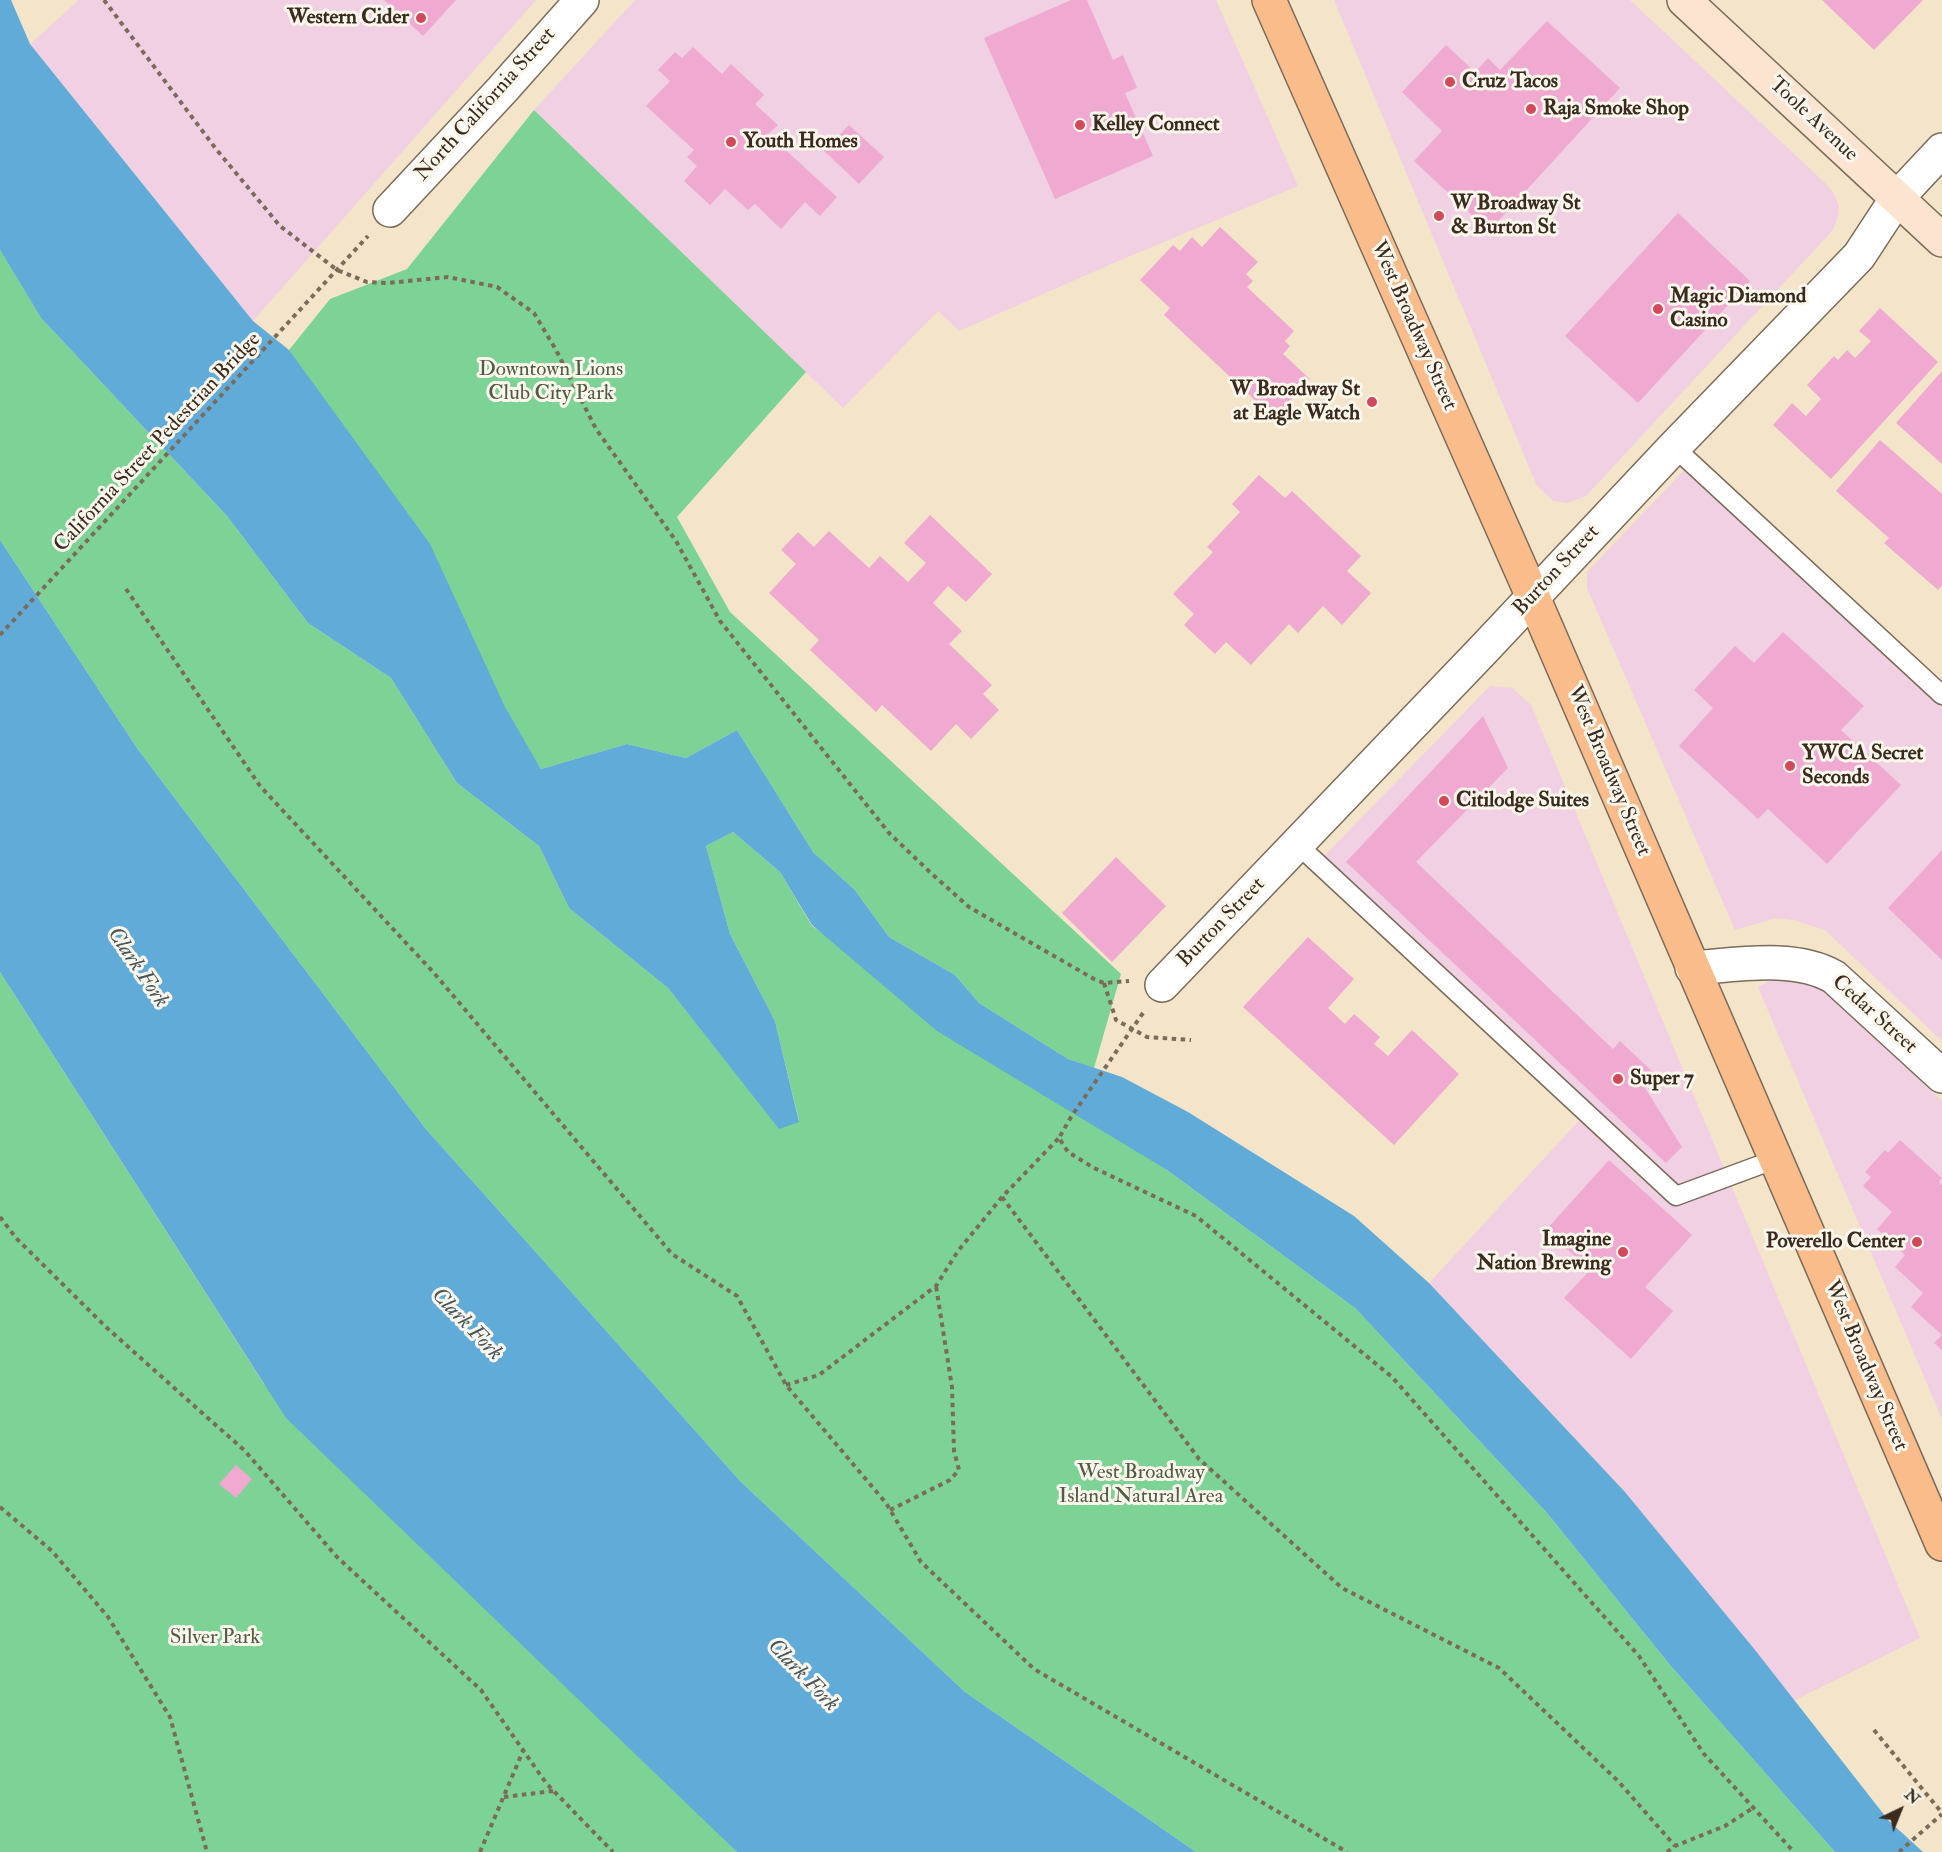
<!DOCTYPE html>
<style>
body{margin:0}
#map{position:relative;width:1942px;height:1852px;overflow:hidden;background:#f3e4ca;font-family:"IM FELL Double Pica",serif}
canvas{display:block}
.north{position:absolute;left:1870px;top:1780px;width:60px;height:60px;-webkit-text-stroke:4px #fbf7ec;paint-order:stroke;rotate:43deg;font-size:16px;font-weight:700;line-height:24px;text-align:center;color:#3b2a1e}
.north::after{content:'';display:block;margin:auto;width:21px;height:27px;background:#3b2a1e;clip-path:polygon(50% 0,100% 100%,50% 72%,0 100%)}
</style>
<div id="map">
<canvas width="1942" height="1852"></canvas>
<div class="north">N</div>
</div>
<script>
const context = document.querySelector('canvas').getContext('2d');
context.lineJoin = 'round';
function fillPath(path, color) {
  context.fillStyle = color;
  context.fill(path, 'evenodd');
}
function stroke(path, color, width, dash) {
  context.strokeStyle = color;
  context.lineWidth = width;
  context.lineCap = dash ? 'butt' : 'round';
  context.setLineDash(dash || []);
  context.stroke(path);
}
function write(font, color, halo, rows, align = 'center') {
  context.font = font + ' "IM FELL Double Pica",serif';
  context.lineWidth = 6;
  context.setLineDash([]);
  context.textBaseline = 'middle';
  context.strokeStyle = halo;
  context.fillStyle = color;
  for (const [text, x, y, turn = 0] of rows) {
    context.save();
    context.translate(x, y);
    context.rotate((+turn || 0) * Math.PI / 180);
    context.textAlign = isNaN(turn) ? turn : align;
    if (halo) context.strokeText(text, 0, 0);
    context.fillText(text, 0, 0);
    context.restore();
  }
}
fillPath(new Path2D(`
 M 79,0 L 536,0 L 253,321 L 30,44 Z
 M 635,0 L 1216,0 L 1298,186 L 1116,262 L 959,331 L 938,311 L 843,408 L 534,110 Z
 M 1334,0 L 1630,0 L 1824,182 L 1833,192 L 1839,206 L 1838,216 L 1833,230 L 1586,496 L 1568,503 L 1553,501 L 1537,486 Z
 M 1691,463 L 1942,695 L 1942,1041 L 1825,930 L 1794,920 L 1776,918 L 1735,930 L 1587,588 L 1587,572 Z
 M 1490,686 L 1512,688 L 1531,705 L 1920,1638 L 1793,1701 L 1754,1650 L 1625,1492 L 1429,1283 L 1586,1113 L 1317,863 Z
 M 1800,978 L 1815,982 L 1942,1101 L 1942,1419 L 1758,987 L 1773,979 Z`), '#f1d0e3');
fillPath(new Path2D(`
 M 534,110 L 806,372 L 677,517 L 730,612 L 1121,974 L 1094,1068 L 1068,1059 L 979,1003 L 955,975 L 889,937 L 855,890 L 813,852 L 737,730 L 686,758 L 627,744 L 541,769 L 289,350 L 330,299 L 407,269 Z
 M 0,250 L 41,318 L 227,516 L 308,623 L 391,678 L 457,783 L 539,846 L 569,908 L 668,988 L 779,1128 L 799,1121 L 775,1021 L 730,934 L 706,846 L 733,832 L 780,872 L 812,926 L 1167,1170 L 1355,1308 L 1547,1513 L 1670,1665 L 1835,1852 L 1196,1852 L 965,1692 L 740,1481 L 425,1128 L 139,751 L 0,540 Z
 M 0,972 L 264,1384 L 737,1852 L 0,1852 Z`), '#7dd296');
fillPath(new Path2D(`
 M 0,0 L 11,0 L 30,44 L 253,321 L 289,350 L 430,544 L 505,707 L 541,769 L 627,744 L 686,758 L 737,730 L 813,852 L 855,890 L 889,937 L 955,975 L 979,1003 L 1068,1059 L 1122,1077 L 1188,1112 L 1354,1216 L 1429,1283 L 1625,1492 L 1755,1650 L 1889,1821 L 1923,1852 L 1835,1852 L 1670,1665 L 1547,1513 L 1355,1308 L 1167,1170 L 937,1031 L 812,925 L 780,872 L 733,832 L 706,846 L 730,934 L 775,1021 L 799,1122 L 779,1129 L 668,988 L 569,908 L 539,846 L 457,783 L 391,678 L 308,623 L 227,516 L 41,318 L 0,250 Z
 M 0,540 L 139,751 L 425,1128 L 740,1481 L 965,1692 L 1196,1852 L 737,1852 L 286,1418 L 0,972 Z`), '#60abd8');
fillPath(new Path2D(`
 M 384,0 L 456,0 L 423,36 Z
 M 1071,0 L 1087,0 L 1113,60 L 1123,55 L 1137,88 L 1125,93 L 1153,156 L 1055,199 L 984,38 Z
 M 1822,0 L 1923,0 L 1874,50 Z
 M 1547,21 L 1620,88 L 1489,231 L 1414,161 L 1442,131 L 1402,92 L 1446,45 L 1475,72 L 1488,58 L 1500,70 Z
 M 693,47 L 722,74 L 731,64 L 764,95 L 755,104 L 778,125 L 768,134 L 837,197 L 820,216 L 805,202 L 781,229 L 755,204 L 748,210 L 725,189 L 710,205 L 684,181 L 697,166 L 687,157 L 694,150 L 646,106 L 670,81 L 658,70 L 675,52 L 682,58 Z
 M 849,125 L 884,157 L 859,184 L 824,151 Z
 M 1678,213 L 1750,281 L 1638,403 L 1565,336 Z
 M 1220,227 L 1258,262 L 1246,274 L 1253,281 L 1247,287 L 1294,331 L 1285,341 L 1290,346 L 1283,354 L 1310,379 L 1274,418 L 1164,315 L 1170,308 L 1140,280 L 1173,245 L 1180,251 L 1192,237 L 1202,247 Z
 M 1880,308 L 1938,362 L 1831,479 L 1773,425 L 1792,403 L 1806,416 L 1821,399 L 1807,385 L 1834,356 L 1838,360 L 1847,350 L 1855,358 L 1871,341 L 1859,331 Z
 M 1942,371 L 1942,464 L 1896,423 Z
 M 1880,440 L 1942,494 L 1942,585 L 1938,590 L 1884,543 L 1889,538 L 1836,491 Z
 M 1259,475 L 1285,498 L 1292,491 L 1361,556 L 1347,571 L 1371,593 L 1342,625 L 1323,606 L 1298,633 L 1289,624 L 1251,665 L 1226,642 L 1215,654 L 1184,625 L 1194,614 L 1173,594 L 1213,552 L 1207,547 L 1240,512 L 1232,504 Z
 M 930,515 L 992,574 L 966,602 L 948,586 L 933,603 L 962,631 L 949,644 L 992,685 L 983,694 L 999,710 L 971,739 L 956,724 L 931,751 L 882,705 L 876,712 L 810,650 L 819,640 L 769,593 L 796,564 L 781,550 L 798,532 L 814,547 L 829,531 L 869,568 L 880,556 L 908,582 L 926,563 L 904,543 Z
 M 1783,632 L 1864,706 L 1841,730 L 1901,785 L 1827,864 L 1768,809 L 1758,819 L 1679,746 L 1713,708 L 1694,690 L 1735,646 L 1754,663 Z
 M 1483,716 L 1508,768 L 1416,862 L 1613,1049 L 1620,1041 L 1657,1076 L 1645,1088 L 1682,1147 L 1666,1163 L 1346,862 Z
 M 1942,850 L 1942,960 L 1888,908 Z
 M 1116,857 L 1166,906 L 1112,962 L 1062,913 Z
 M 1308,937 L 1354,979 L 1328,1008 L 1345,1024 L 1354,1014 L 1380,1037 L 1374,1044 L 1388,1056 L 1412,1030 L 1459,1074 L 1394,1145 L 1243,1007 Z
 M 1900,1140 L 1942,1178 L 1939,1182 L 1942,1185 L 1942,1350 L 1934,1343 L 1942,1335 L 1911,1307 L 1923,1293 L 1895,1267 L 1905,1255 L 1877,1229 L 1892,1212 L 1863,1186 L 1871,1177 L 1865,1172 L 1885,1150 L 1888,1153 Z
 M 1609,1160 L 1692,1235 L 1645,1287 L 1673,1311 L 1631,1359 L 1564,1298 L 1590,1270 L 1546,1230 Z
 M 236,1465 L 252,1479 L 236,1498 L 219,1484 Z`), '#f0aad1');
const lane = new Path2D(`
 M 1674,447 L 1942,695
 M 1297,844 L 1676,1196 L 1776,1159`);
const street = new Path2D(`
 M 390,210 L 502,90 L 582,0
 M 1692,968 C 1736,965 1795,954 1834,977 L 1942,1076
 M 1162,985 L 1484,649 L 1674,447 L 1859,256 L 1897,198 L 1942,150`);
const secondary = new Path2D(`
 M 1684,0 L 1942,240`);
const primary = new Path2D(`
 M 1269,0 L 1533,597 L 1942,1544`);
stroke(lane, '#7b6b5a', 21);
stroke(street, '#7b6b5a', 36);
stroke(secondary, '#7b6b5a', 36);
stroke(primary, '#7b6b5a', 36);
stroke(new Path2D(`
 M 104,0 L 216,149 L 280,226 L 337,270 L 367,282 L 388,283 L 448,277 L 497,287 L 534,313 L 556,350 L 596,429 L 676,541 L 720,621 L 889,833 L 932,874 L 969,907 L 1094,979 L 1104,983 L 1129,981
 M 126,589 L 260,786 L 434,973 L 672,1254 L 737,1296 L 786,1385 L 886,1503 L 921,1562 L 1034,1669 L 1347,1852
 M 0,635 L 368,236
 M 1104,983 L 1116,1020 L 1147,1037 L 1191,1040
 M 1143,1013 L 1071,1117 L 1059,1138 L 1068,1152 L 1094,1168 L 1196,1216 L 1392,1377 L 1639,1656 L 1704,1754 L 1794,1852
 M 1002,1197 L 1199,1459 L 1342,1588 L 1499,1668 L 1618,1781 L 1675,1846
 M 0,1217 L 16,1238 L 107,1328 L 245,1451 L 337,1557 L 481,1690 L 546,1783 L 613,1852
 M 786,1385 L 819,1375 L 936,1286 L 958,1251 L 1002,1197 L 1059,1138
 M 0,1507 L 52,1551 L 108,1617 L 170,1717 L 207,1852
 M 890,1510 L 950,1480 L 959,1470 L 954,1451 L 952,1387 L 936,1286
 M 1874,1730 L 1942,1813
 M 504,1797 L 553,1791
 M 480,1852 L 523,1751
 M 1667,1852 L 1675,1846 L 1725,1826 L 1753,1808
 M 1899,1852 L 1942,1814`), '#7b6b5a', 4, [4.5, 4.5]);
stroke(lane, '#fff', 18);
stroke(street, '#fff', 33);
stroke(secondary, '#fde4d1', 33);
stroke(primary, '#fabc8b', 33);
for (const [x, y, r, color] of [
 [421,18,6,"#d1495b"],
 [1450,82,6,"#d1495b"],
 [1531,109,6,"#d1495b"],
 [1080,125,6,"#d1495b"],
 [731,142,6,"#d1495b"],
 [1439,216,6,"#d1495b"],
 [1658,309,6,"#d1495b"],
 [1372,402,6,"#d1495b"],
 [1790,766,6,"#d1495b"],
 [1444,801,6,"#d1495b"],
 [1618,1079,6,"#d1495b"],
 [1917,1242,6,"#d1495b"],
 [1623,1252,6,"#d1495b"]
]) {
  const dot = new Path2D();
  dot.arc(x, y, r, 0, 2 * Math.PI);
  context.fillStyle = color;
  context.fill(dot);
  stroke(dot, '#fbf7ec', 2);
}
write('bold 21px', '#3b2a1e', '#fbf7ec', [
 ["Western Cider",409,18,"right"],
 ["Cruz Tacos",1462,82],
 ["Raja Smoke Shop",1543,109],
 ["Kelley Connect",1092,125],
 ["Youth Homes",743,142],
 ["W Broadway St",1451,204],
 ["& Burton St",1451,228],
 ["Magic Diamond",1670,297],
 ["Casino",1670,321],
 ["W Broadway St",1360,390,"right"],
 ["at Eagle Watch",1360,414,"right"],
 ["YWCA Secret",1802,754],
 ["Seconds",1802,778],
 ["Citilodge Suites",1456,801],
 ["Super 7",1630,1079],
 ["Imagine",1611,1240,"right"],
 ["Nation Brewing",1611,1264,"right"],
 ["Poverello Center",1905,1242,"right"]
], 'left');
write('21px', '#3b2a1e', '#fbf7ec', [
 ["North California Street",486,105,-48],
 ["Toole Avenue",1813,120,43],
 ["West Broadway Street",1413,326,66],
 ["California Street Pedestrian Bridge",158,443,-47],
 ["Burton Street",1557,571,-47],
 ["West Broadway Street",1608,771,67],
 ["Burton Street",1222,923,-46],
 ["Cedar Street",1874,1015,42],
 ["West Broadway Street",1865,1366,67]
]);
write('21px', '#4f5c42', '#fbf7ec', [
 ["Downtown Lions",551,370],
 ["Club City Park",551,394],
 ["West Broadway",1141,1473],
 ["Island Natural Area",1141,1497],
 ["Silver Park",215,1638]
]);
write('italic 22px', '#48575f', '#fbf7ec', [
 ["Clark Fork",137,968,56],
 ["Clark Fork",466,1325,46],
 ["Clark Fork",802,1676,46]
]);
</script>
